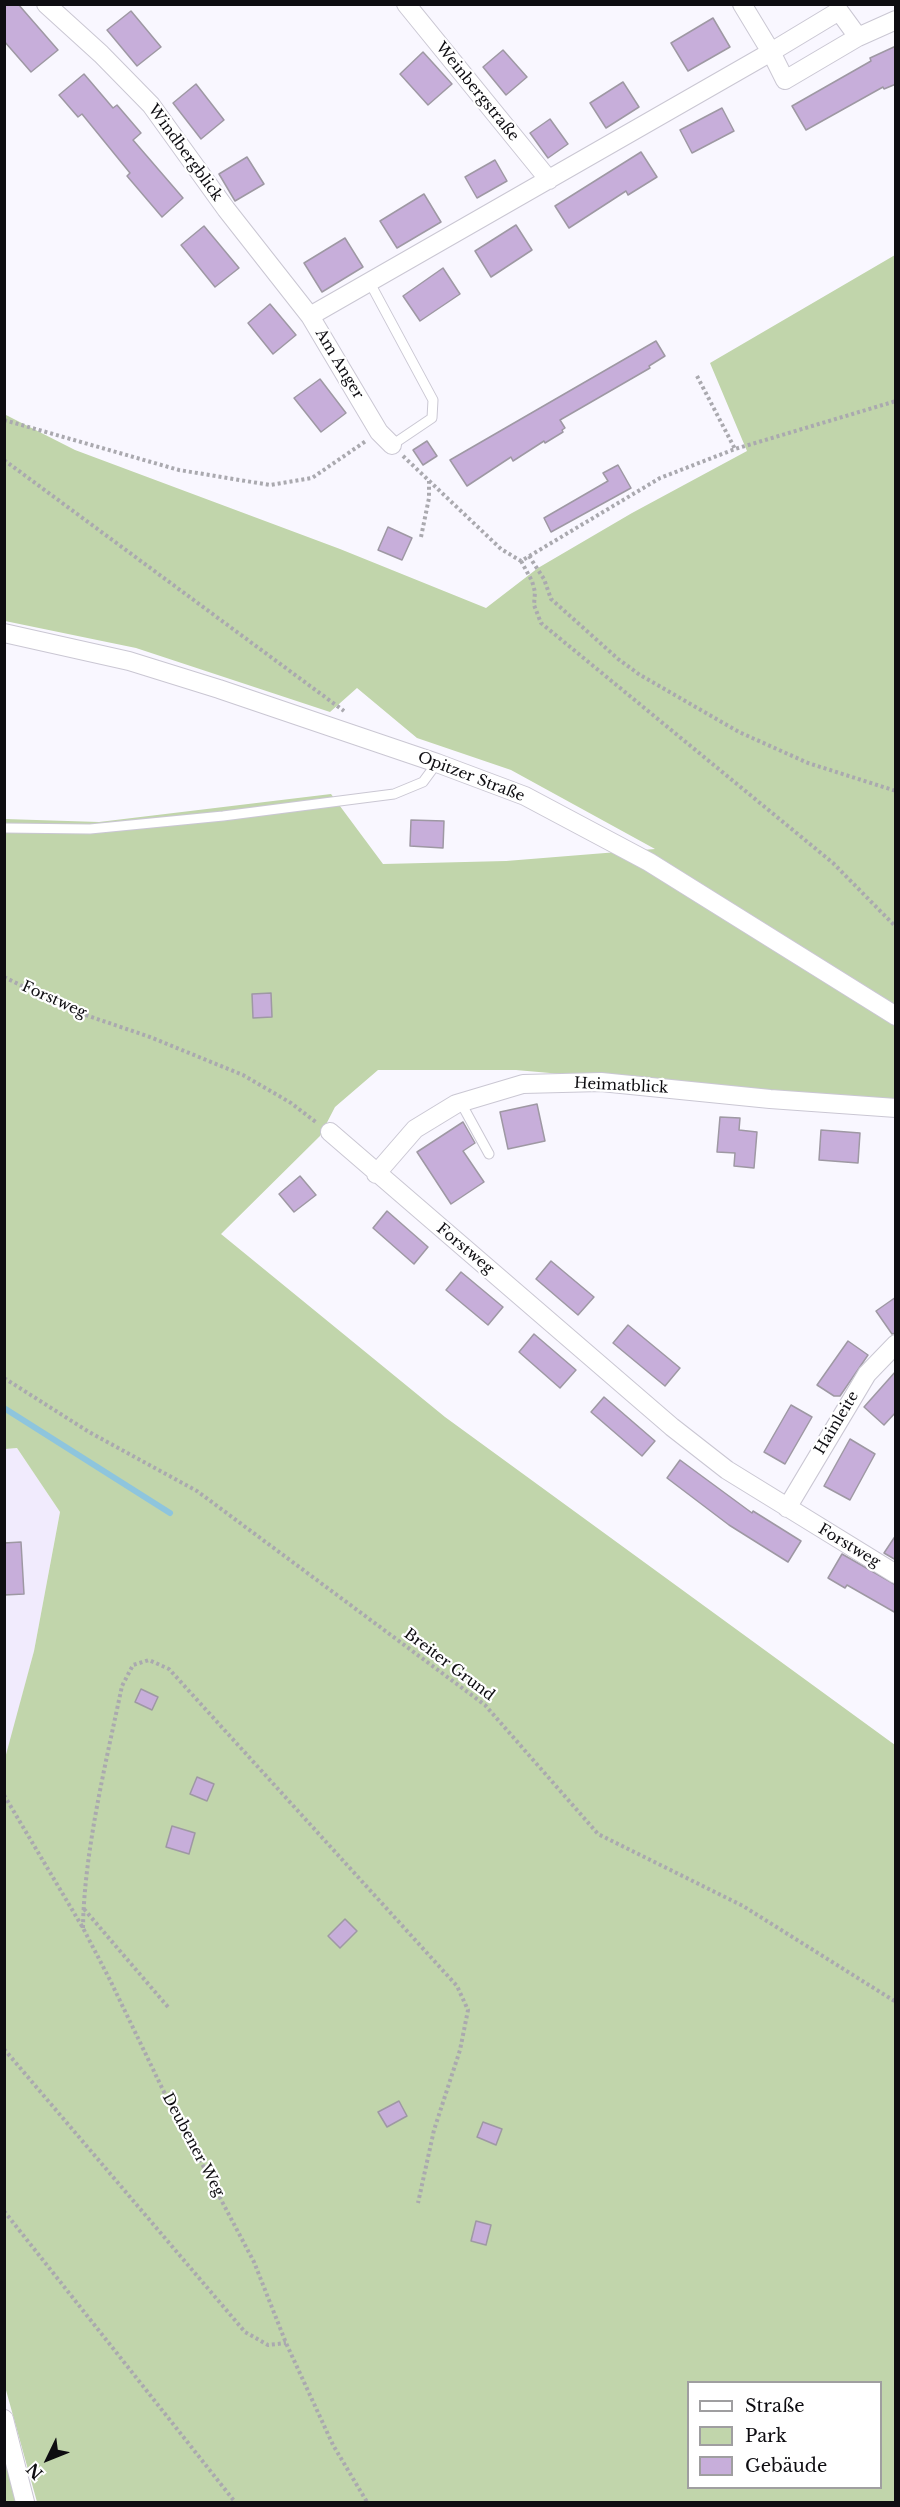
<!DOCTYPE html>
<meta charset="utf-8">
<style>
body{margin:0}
#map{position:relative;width:900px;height:2507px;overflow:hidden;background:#f9f7ff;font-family:"Libre Baskerville",serif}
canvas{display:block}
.frame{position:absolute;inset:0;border:6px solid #0e0d11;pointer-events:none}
.legend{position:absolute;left:687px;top:2381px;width:195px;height:108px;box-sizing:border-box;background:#fff;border:2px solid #9f9ea0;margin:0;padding:8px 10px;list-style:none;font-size:18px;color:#0e0d11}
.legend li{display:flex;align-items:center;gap:12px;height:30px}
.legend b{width:30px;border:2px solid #9f9ea0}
.north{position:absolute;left:18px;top:2429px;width:60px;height:60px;-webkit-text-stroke:4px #fff;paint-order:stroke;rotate:227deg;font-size:16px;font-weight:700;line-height:24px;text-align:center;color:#0e0d11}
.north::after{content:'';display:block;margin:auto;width:21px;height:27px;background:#0e0d11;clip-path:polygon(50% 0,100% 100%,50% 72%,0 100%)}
</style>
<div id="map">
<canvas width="900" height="2507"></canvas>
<div class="frame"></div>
<ul class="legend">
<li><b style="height:8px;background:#fff"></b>Straße</li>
<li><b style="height:16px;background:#c1d5ab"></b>Park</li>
<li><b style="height:16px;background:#c7aeda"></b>Gebäude</li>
</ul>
<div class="north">N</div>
</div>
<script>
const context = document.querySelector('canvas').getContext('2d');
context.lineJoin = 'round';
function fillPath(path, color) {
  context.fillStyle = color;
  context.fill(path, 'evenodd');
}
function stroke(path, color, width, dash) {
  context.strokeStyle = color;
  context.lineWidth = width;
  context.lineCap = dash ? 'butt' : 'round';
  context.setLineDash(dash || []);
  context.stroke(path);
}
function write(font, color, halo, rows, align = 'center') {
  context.font = font + ' "Libre Baskerville",serif';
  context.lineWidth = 4.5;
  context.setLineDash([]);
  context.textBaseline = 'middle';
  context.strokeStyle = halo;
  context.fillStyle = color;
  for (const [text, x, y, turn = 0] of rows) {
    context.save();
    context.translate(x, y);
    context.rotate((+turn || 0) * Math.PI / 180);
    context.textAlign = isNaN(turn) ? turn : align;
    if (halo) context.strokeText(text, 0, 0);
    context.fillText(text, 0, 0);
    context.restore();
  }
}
fillPath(new Path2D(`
 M 17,1448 L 60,1512 L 34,1651 L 5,1762 L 4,1449 Z`), '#f1ebfd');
fillPath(new Path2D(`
 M 895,255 L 895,1100 L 776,1093 L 516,1070 L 378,1070 L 335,1107 L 320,1136 L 221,1234 L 445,1417 L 895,1745 L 895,2502 L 37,2502 L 4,2383 L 4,1762 L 34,1651 L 60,1512 L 17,1448 L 5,1449 L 5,819 L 99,822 L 331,794 L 383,864 L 506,861 L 655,849 L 511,770 L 417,738 L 357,688 L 330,712 L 136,648 L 5,621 L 4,414 L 75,450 L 340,549 L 486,608 L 538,568 L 632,513 L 747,451 L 710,363 ZM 688,2382 L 880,2382 L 880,2488 L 688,2488 Z
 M 4,2446 L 19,2502 L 5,2502 Z`), '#c1d5ab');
stroke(new Path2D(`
 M 4,1408 L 170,1513`), '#8ec5dd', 6);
const building = new Path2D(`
 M 4,4 L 18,4 L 58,50 L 31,72 L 4,41 Z
 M 131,11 L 161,47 L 137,66 L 107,30 Z
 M 713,18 L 730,47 L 688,71 L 671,43 Z
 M 896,46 L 896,84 L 884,89 L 883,87 L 806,130 L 792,106 L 871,61 L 870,58 Z
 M 503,50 L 527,77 L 506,95 L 483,67 Z
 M 423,52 L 452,84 L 428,105 L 400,74 Z
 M 84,74 L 113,108 L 117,105 L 141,133 L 133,140 L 183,198 L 162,217 L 127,176 L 130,173 L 82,114 L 78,117 L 59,95 Z
 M 623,82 L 639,107 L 606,128 L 590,103 Z
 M 196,84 L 224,120 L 201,139 L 173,103 Z
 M 722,108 L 734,131 L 692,153 L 680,130 Z
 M 550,119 L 568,144 L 548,158 L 530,133 Z
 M 641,152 L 657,177 L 628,195 L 626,191 L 569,228 L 555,206 Z
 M 247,157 L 264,184 L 235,201 L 219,174 Z
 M 495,160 L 507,181 L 477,198 L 465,177 Z
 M 424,194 L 441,222 L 397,248 L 380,221 Z
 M 516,225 L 532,250 L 491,277 L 475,251 Z
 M 204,226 L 239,268 L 215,287 L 181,245 Z
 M 345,238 L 363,267 L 322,292 L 304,263 Z
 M 443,268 L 460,294 L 420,321 L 403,296 Z
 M 270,304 L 296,335 L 273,354 L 248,323 Z
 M 656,341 L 665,356 L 649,366 L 650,368 L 560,420 L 565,428 L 562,430 L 563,432 L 545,443 L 544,441 L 513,461 L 511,457 L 467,486 L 450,460 Z
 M 320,379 L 346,413 L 321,432 L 294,398 Z
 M 427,441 L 437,456 L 423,465 L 413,450 Z
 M 618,465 L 631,488 L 551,532 L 544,518 L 608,481 L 603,473 Z
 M 388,527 L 412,538 L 402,560 L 378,550 Z
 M 411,820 L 444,821 L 443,848 L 410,846 Z
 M 271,993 L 272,1017 L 253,1018 L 252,994 Z
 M 537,1104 L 545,1141 L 508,1149 L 500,1112 Z
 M 720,1117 L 740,1118 L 739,1130 L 757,1132 L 754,1168 L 734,1166 L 735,1153 L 717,1152 Z
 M 463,1122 L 475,1143 L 463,1151 L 484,1182 L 451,1204 L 417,1152 Z
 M 821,1130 L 860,1133 L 858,1163 L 819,1160 Z
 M 300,1176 L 316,1195 L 294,1212 L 279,1194 Z
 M 387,1211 L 428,1247 L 414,1264 L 373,1228 Z
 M 551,1261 L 594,1297 L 578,1315 L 536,1279 Z
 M 461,1272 L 503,1307 L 488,1325 L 446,1290 Z
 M 896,1297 L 896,1333 L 892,1334 L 876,1311 Z
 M 628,1325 L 680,1368 L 665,1386 L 613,1343 Z
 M 534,1334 L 576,1370 L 560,1388 L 519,1352 Z
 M 848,1341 L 868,1355 L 840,1396 L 834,1396 L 817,1385 Z
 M 896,1371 L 896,1412 L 884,1425 L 864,1407 Z
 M 604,1397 L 655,1441 L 642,1456 L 591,1412 Z
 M 791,1405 L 812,1417 L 785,1464 L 764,1452 Z
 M 850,1439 L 875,1454 L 850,1500 L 824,1486 Z
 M 680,1460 L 752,1513 L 753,1511 L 801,1541 L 788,1562 L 729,1525 L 667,1478 Z
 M 896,1535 L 896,1560 L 884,1553 Z
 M 21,1542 L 24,1594 L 4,1595 L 4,1543 Z
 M 842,1554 L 896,1585 L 896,1613 L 847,1585 L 845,1588 L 828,1578 Z
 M 141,1689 L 158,1697 L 152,1710 L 135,1702 Z
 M 197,1777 L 214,1784 L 207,1801 L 190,1794 Z
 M 172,1826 L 195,1833 L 189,1854 L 166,1847 Z
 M 345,1919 L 357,1931 L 340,1948 L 328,1936 Z
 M 399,2101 L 407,2116 L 387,2127 L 378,2112 Z
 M 483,2122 L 502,2129 L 496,2145 L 477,2137 Z
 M 476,2221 L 491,2225 L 486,2245 L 471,2241 Z`);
fillPath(building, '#c7aeda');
stroke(building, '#9e98a3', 1.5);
const service = new Path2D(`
 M 370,283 L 433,400 L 432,418 L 392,445
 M 4,828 L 90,829 L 223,816 L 394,794 L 423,782 L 437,763
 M 461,1103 L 489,1154`);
const minor = new Path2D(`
 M 46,4 L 101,54 L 151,105 L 226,209 L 310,316 L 379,432 L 392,445
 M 406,4 L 549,180
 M 742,4 L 771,52 L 839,11 L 858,37
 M 310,316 L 771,52 L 785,80 L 858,37 L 896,20
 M 4,633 L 129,661 L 219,689 L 437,763 L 525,796 L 649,862 L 896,1016
 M 330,1132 L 672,1427 L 727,1470 L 896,1574
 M 376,1174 L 415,1129 L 456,1104 L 523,1084 L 601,1082 L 770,1099 L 896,1108
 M 787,1508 L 867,1374 L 896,1344
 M 4,2419 L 25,2502`);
stroke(service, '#cac7d3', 11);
stroke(minor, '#cac7d3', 20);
stroke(new Path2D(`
 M 697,376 L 735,449
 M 4,420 L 179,470 L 270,485 L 312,478 L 366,441
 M 403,456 L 501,549 L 521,561 L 660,478 L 735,449 L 896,401
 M 4,460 L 344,711
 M 421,537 L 429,498 L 429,481
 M 529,556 L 544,579 L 551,599 L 618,659 L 640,675 L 739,732 L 808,763 L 896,791
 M 521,561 L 532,581 L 535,592 L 534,605 L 541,623 L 833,863 L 896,927
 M 4,977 L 71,1010 L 150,1037 L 243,1075 L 291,1103 L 317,1123
 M 4,1378 L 89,1432 L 197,1491 L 485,1705 L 598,1834 L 743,1906 L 896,2002
 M 4,1795 L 83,1928 L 110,1980 L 163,2090 L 254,2262 L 286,2343 L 333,2445 L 367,2502
 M 84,1909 L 168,2007
 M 83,1928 C 84,1852 106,1762 122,1686 L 133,1665 L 149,1660 L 169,1669 L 457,1986 L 468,2010 L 460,2050 L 434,2130 L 418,2203
 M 4,2049 L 245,2332 L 268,2345 L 286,2343
 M 4,2211 L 235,2502`), '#aaa9af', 4, [3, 3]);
stroke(service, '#fff', 9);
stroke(minor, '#fff', 18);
write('15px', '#0e0d11', '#fff', [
 ["Weinbergstraße",477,92,51],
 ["Windbergblick",185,153,54],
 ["Am Anger",339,364,59],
 ["Opitzer Straße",471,777,21],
 ["Forstweg",54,1000,24],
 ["Heimatblick",621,1086,3],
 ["Forstweg",465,1249,40],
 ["Hainleite",837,1423,-59],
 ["Forstweg",849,1546,31],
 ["Breiter Grund",449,1665,37],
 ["Deubener Weg",193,2145,62]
]);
</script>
